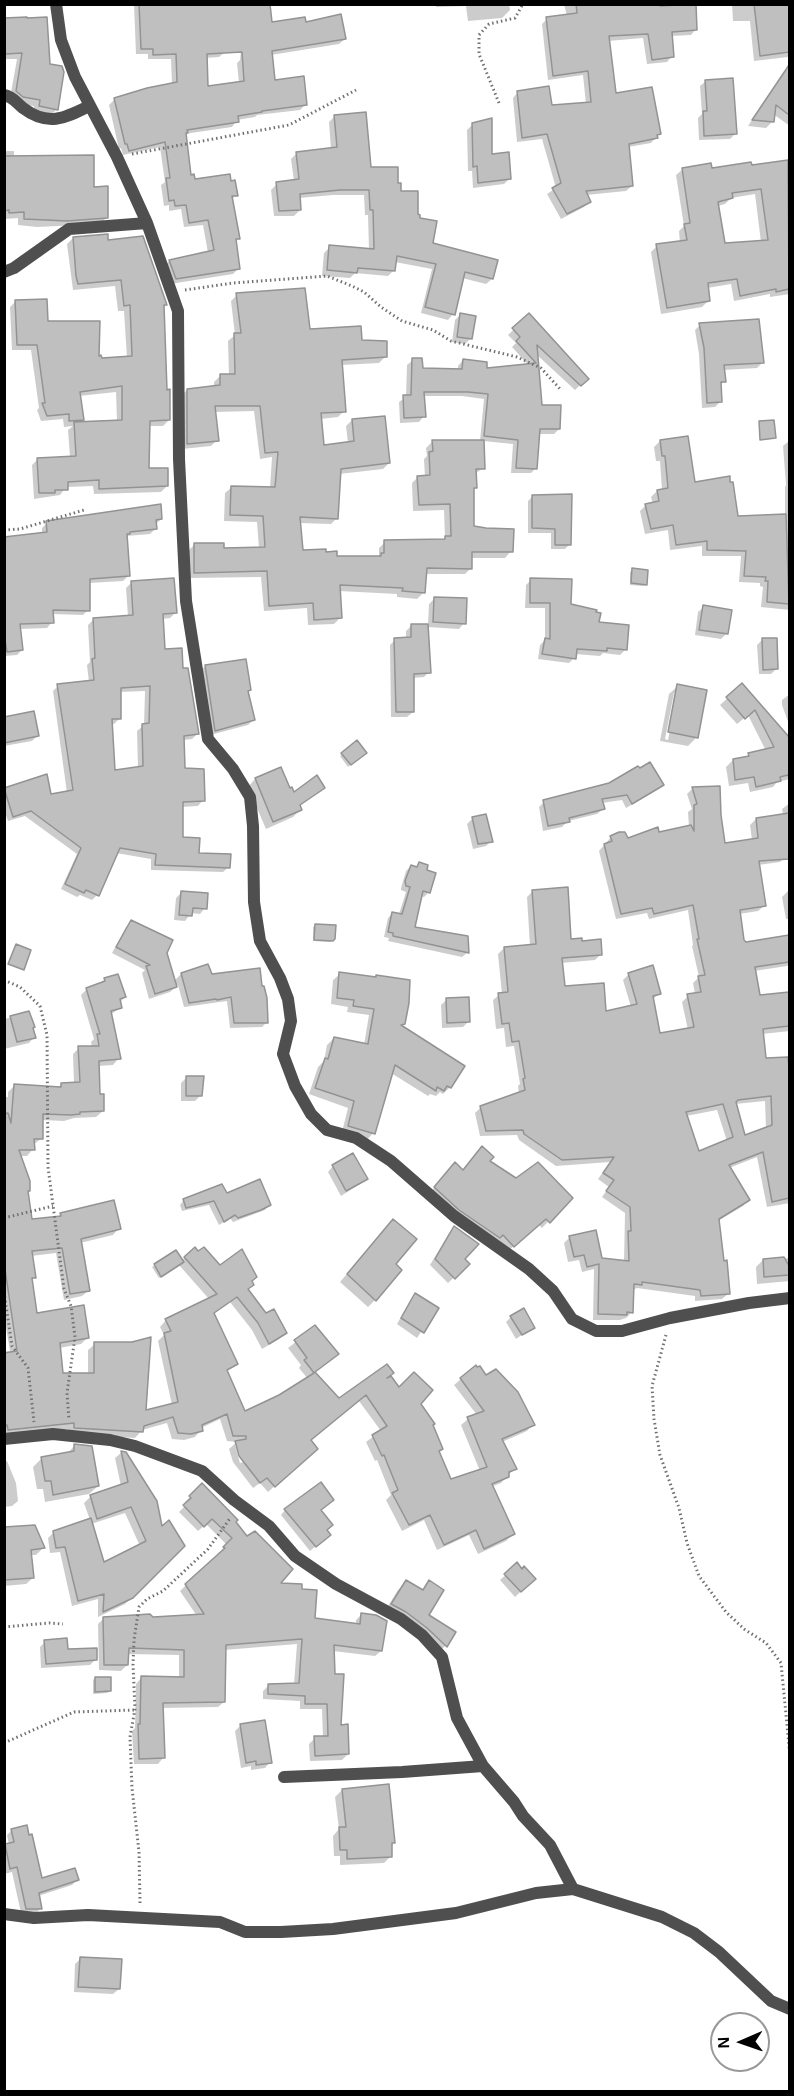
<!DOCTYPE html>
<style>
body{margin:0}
#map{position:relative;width:794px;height:2096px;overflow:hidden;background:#fff;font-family:Arial,sans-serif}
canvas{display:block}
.frame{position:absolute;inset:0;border:6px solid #000;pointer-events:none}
.north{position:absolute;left:710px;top:2012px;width:60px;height:60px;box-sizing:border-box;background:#fff;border:2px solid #999;border-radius:50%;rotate:268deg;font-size:16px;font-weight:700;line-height:24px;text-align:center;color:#000}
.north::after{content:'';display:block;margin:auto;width:21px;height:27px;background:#000;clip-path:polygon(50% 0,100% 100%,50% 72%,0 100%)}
</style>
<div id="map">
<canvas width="794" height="2096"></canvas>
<div class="frame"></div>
<div class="north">N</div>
</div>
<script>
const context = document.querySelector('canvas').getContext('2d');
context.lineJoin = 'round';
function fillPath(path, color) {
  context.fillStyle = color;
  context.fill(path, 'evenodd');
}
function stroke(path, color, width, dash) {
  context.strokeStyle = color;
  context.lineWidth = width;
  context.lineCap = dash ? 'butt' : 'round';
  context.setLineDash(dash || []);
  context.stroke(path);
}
fillPath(new Path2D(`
 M 134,4 L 226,4 L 225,52 L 219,57 L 205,58 L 206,88 L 239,83 L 237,63 L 240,60 L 246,4 L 271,24 L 305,24 L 345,39 L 339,44 L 271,55 L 273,82 L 305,105 L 300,110 L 257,115 L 255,117 L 237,120 L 232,127 L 184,134 L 190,176 L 193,181 L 230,182 L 236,195 L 231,200 L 238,238 L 235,241 L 239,268 L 233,274 L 170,284 L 164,267 L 169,261 L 208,253 L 203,225 L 184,227 L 181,209 L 169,211 L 169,205 L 164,206 L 161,185 L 165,182 L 160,147 L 123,155 L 121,148 L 119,149 L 109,105 L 115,99 L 172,85 L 171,59 L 148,59 L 148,54 L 136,54 Z
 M 436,4 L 509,4 L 510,10 L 502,18 L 468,21 L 466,6 L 436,7 Z
 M 564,4 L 658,4 L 658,8 L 696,29 L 691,35 L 671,36 L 672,56 L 667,62 L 647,64 L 643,38 L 608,41 L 615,94 L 659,134 L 651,143 L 628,147 L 632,186 L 626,191 L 586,195 L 589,202 L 584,207 L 561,219 L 547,194 L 556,188 L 542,139 L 517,142 L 513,98 L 518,92 L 551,106 L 586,104 L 583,75 L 548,80 L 542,24 L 547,19 L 567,16 Z
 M 732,4 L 790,4 L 790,55 L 788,57 L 754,61 L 750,21 L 733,21 Z
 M 4,20 L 48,65 L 57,109 L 50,116 L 33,113 L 34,106 L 17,104 L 10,98 L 17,59 L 4,59 Z
 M 790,64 L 790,126 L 773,114 L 772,122 L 766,128 L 748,126 Z
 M 706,81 L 735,134 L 730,139 L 699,140 L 698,118 L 702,114 L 700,86 Z
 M 334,117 L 370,169 L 397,185 L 399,193 L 416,216 L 432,244 L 492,279 L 486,284 L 462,278 L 453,314 L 448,320 L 421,313 L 432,269 L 395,262 L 394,270 L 388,276 L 355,273 L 350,278 L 322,276 L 324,253 L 330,247 L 369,250 L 368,215 L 365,215 L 364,195 L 333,195 L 299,198 L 300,210 L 294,216 L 274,216 L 271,190 L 277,184 L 294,181 L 291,159 L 297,153 L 331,149 L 329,122 Z
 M 473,124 L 490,155 L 509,179 L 504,184 L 473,188 L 472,171 L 468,171 L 467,130 Z
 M 4,151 L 14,151 L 14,157 L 92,188 L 107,217 L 100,224 L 37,227 L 18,225 L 18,218 L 4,219 Z
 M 787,162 L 790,181 L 790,294 L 770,297 L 770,294 L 734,301 L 731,284 L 707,288 L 709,300 L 702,307 L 661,314 L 651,252 L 657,246 L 680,243 L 679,231 L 684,226 L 676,175 L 683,169 L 750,167 ZM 755,194 L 761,242 L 723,245 L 718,206 L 725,204 L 731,198 Z
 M 73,238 L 107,241 L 165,305 L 162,308 L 165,391 L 169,420 L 163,426 L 148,426 L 147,470 L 167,486 L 161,492 L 94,494 L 93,486 L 66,487 L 60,495 L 34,499 L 32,465 L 38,459 L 70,457 L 68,430 L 73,426 L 64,427 L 63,419 L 41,421 L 37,410 L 39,408 L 31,350 L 12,350 L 10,307 L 16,301 L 100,359 L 127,358 L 124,311 L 118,311 L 115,286 L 73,290 L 67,244 ZM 116,392 L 117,422 L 77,424 L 82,419 L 79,396 Z
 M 237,295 L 309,331 L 360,342 L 385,357 L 379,363 L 341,365 L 344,411 L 338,417 L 320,419 L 322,446 L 348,443 L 346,426 L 352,420 L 389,463 L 383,469 L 339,474 L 337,518 L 331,524 L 299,523 L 302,552 L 325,554 L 336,557 L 379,557 L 379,548 L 385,542 L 442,541 L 445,538 L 444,510 L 413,511 L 412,483 L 418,477 L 425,477 L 424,459 L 427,456 L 426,448 L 432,442 L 480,441 L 484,399 L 462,396 L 423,396 L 424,416 L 419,422 L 400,423 L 399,402 L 406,397 L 407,365 L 413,360 L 422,369 L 458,370 L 458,366 L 463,360 L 485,370 L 529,366 L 512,347 L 516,343 L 508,335 L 529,315 L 587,379 L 575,390 L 536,354 L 541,406 L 559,429 L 554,434 L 538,434 L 536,468 L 531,473 L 511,473 L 513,444 L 483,441 L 483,468 L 475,474 L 473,489 L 473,527 L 511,551 L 505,558 L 471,558 L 471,568 L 465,574 L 425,574 L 423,593 L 417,599 L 397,597 L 397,594 L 339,591 L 340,618 L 334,624 L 308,625 L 307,608 L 264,611 L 261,577 L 188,578 L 188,551 L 194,545 L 223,550 L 259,549 L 257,522 L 224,521 L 225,493 L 232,487 L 270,488 L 272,457 L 260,459 L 254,411 L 214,412 L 217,440 L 211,446 L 182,449 L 181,396 L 187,390 L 214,387 L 214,382 L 220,376 L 229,376 L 228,341 L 235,335 L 231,301 Z
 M 460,315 L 471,338 L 465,344 L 452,342 L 455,320 Z
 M 700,325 L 763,362 L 757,368 L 723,370 L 724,381 L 720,386 L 721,401 L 715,407 L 702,408 L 699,354 L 695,330 Z
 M 790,440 L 790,610 L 761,607 L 763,587 L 760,586 L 760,583 L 739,582 L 741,556 L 702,556 L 702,546 L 670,550 L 668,530 L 645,534 L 640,511 L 646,505 L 653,504 L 651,497 L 657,491 L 662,490 L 660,461 L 656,461 L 654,447 L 660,441 L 693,483 L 736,517 L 785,516 L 785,487 L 786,485 L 783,446 Z
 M 533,496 L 570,544 L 565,549 L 551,549 L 551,533 L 528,533 L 528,501 Z
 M 161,519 L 155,525 L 155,529 L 150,534 L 126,536 L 128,576 L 123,581 L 89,583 L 88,610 L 83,615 L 52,614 L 52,622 L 47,628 L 19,629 L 22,650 L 17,655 L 4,656 L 4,538 L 42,534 L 42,528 L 47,523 Z
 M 633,570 L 646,584 L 644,586 L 630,585 L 630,572 Z
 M 531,580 L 597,623 L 626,649 L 620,655 L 603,653 L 600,656 L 575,654 L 574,658 L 569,663 L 538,659 L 540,645 L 545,640 L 545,608 L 525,608 L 526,585 Z
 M 132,582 L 175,613 L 170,618 L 162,619 L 164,651 L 182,670 L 197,734 L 192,739 L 183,740 L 183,769 L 203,800 L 198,806 L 181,807 L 181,838 L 198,855 L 229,867 L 223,872 L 151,870 L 151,859 L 116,853 L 97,895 L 92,900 L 80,895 L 77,897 L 61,889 L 77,854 L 25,816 L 8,821 L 4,810 L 4,790 L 50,796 L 67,793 L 53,691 L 58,686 L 89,682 L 87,665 L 90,662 L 88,625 L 94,619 L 128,617 L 126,588 ZM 145,691 L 144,725 L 137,731 L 138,769 L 113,772 L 111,724 L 114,724 L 120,718 L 120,692 Z
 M 435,598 L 464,623 L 459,629 L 427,627 L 429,672 L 424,677 L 412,678 L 413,712 L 407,717 L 391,717 L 390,645 L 395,640 L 406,639 L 406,631 L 411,626 L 428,626 L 429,604 Z
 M 704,607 L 730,611 L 726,634 L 721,639 L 695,635 L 698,612 Z
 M 762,640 L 776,669 L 771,674 L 759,674 L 757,645 Z
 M 205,666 L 249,690 L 247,693 L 254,719 L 248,725 L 210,735 L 200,672 Z
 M 742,685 L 790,739 L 790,779 L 777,782 L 773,787 L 750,792 L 748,783 L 729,786 L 726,767 L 733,760 L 745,759 L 749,755 L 766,751 L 748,715 L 737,724 L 720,705 Z
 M 678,686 L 697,737 L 688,746 L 660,741 L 669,694 ZM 674,693 L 677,693 L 668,740 L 665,739 Z
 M 790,694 L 790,727 L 782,705 L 782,700 Z
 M 4,718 L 38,735 L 32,741 L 4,746 Z
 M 365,752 L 348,767 L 340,756 L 342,754 Z
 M 280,769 L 289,790 L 293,794 L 323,788 L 299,806 L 300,810 L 293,817 L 266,829 L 248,787 L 255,779 Z
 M 662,785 L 657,790 L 626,808 L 622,800 L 602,803 L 603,809 L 597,814 L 568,821 L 562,827 L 543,831 L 539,807 L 544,802 Z
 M 693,788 L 723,844 L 752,840 L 750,825 L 756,819 L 783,815 L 782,809 L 790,803 L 790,850 L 787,850 L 786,856 L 780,862 L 758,865 L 764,906 L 758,911 L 739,914 L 743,941 L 746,943 L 789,936 L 790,964 L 787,966 L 754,971 L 759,997 L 790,994 L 790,1031 L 762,1034 L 765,1060 L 790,1059 L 790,1203 L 767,1207 L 757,1157 L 729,1168 L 748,1200 L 743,1206 L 718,1221 L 728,1294 L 722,1299 L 695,1301 L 695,1296 L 637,1288 L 633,1290 L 632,1312 L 626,1318 L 620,1320 L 593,1320 L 594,1269 L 582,1272 L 579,1260 L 568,1262 L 564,1243 L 570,1237 L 601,1260 L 624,1262 L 625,1213 L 602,1197 L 609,1187 L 598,1179 L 610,1162 L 556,1166 L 519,1140 L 517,1135 L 480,1136 L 475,1113 L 481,1107 L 519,1094 L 518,1086 L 520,1084 L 514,1046 L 506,1047 L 504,1028 L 496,1029 L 493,1000 L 499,995 L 502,994 L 498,954 L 504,948 L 530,946 L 527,897 L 533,891 L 570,941 L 581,943 L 601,954 L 595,960 L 561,963 L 564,988 L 605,1013 L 631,1007 L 623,980 L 629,974 L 660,993 L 652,1000 L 659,1034 L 688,1030 L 682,1002 L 688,996 L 695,994 L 693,983 L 699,977 L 692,946 L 693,945 L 688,910 L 649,919 L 647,913 L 616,919 L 599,851 L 611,837 L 627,840 L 689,827 L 688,812 L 692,809 L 687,794 ZM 765,1101 L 766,1129 L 744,1137 L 735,1104 ZM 717,1110 L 727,1141 L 698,1153 L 686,1116 Z
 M 473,818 L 491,841 L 486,846 L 473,849 L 467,824 Z
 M 419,864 L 429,892 L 424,897 L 420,896 L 413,929 L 468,952 L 462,957 L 388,941 L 389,938 L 384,937 L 388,918 L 393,913 L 399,914 L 406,892 L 401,890 L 401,888 L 406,871 L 411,866 L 416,868 Z
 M 788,891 L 790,891 L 790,919 L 786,919 L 782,897 Z
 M 182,892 L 205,908 L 200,914 L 191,913 L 185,921 L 174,920 L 176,898 Z
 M 132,922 L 165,952 L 174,981 L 181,974 L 210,976 L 267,1022 L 262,1027 L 230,1028 L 227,1001 L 184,1007 L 178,985 L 170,992 L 149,999 L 142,973 L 145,970 L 112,953 L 126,927 Z
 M 316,925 L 334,939 L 330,942 L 313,941 L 313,927 Z
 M 340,974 L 375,978 L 376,976 L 404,1024 L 401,1026 L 450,1087 L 443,1094 L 440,1092 L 436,1096 L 430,1094 L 428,1096 L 391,1073 L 373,1133 L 367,1140 L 342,1132 L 348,1108 L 309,1094 L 318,1067 L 324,1061 L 327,1045 L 334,1038 L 364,1045 L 369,1015 L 347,1012 L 348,1007 L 331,1004 L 333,980 Z
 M 105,979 L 125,997 L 119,1003 L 120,1008 L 110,1015 L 119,1058 L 113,1065 L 98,1066 L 99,1096 L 103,1111 L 96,1117 L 74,1118 L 64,1121 L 42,1120 L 42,1138 L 33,1145 L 33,1149 L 27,1156 L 20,1156 L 30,1221 L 57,1218 L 61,1214 L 119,1228 L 113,1235 L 80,1243 L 89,1290 L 82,1296 L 64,1300 L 56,1253 L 31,1256 L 34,1277 L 31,1281 L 35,1314 L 88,1337 L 81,1344 L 59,1348 L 61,1375 L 88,1375 L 88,1350 L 95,1344 L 144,1412 L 172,1405 L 158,1341 L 164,1335 L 160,1327 L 166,1320 L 209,1299 L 179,1265 L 159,1278 L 152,1267 L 155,1265 L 181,1261 L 194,1249 L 220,1267 L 251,1282 L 247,1290 L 265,1315 L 285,1333 L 279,1339 L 262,1349 L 252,1330 L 230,1302 L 213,1314 L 236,1364 L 226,1372 L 244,1413 L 280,1397 L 308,1379 L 299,1368 L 301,1365 L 288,1348 L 315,1327 L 331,1360 L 314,1373 L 338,1400 L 383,1381 L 419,1404 L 431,1425 L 442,1449 L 438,1452 L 450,1481 L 480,1471 L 461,1425 L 468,1419 L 477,1415 L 454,1385 L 461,1379 L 486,1377 L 533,1424 L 527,1431 L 502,1442 L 515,1468 L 501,1483 L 491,1487 L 513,1534 L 506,1541 L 478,1554 L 469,1535 L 437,1550 L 424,1520 L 402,1531 L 386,1500 L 391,1495 L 377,1460 L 375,1461 L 366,1442 L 381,1431 L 359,1401 L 310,1441 L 310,1455 L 268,1492 L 260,1483 L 253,1488 L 233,1462 L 229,1449 L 237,1442 L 227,1441 L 220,1419 L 201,1428 L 201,1430 L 195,1437 L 184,1440 L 172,1439 L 167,1423 L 142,1430 L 135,1438 L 68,1434 L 68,1429 L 4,1435 L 4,1352 L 10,1351 L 4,1315 L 4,1097 L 8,1097 L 8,1092 L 14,1086 L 57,1088 L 61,1085 L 74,1084 L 73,1054 L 79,1048 L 92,1047 L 91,1042 L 94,1039 L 81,995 L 87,989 L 100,984 ZM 235,1445 L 238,1445 L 243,1462 L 240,1463 Z
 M 447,999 L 468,1022 L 463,1027 L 442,1028 L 441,1005 Z
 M 29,1013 L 34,1037 L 29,1043 L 4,1049 L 4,1019 Z
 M 187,1077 L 200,1096 L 195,1101 L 181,1101 L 181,1083 Z
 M 488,1162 L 516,1180 L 571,1198 L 542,1228 L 538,1224 L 507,1252 L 429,1194 L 449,1170 L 463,1171 Z
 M 333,1166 L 366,1179 L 360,1184 L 341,1196 L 328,1172 Z
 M 226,1195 L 269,1205 L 265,1210 L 233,1222 L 230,1218 L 219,1225 L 209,1205 L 182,1211 L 180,1205 L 184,1200 Z
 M 386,1228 L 394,1265 L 375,1300 L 368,1307 L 340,1282 Z
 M 454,1228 L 463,1259 L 468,1264 L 448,1283 L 430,1265 L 449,1233 Z
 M 790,1258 L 790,1281 L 757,1284 L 756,1267 L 763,1260 Z
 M 415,1295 L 437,1308 L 417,1338 L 397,1324 L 410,1301 Z
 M 511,1317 L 533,1327 L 516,1339 L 506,1322 Z
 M 74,1446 L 98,1486 L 89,1494 L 45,1502 L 43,1489 L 37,1489 L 33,1467 L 42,1458 L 67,1454 Z
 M 121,1453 L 125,1454 L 161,1529 L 183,1546 L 125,1604 L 98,1617 L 98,1599 L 72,1606 L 60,1552 L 50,1553 L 48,1538 L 54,1532 L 90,1520 L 84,1503 L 90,1497 L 121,1486 L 115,1458 ZM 125,1513 L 140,1546 L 103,1564 L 91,1524 Z
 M 7,1461 L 16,1483 L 18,1501 L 12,1506 L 4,1507 L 4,1462 Z
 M 202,1485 L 234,1522 L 277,1584 L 313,1620 L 356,1625 L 356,1620 L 362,1614 L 381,1651 L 375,1656 L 333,1651 L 339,1726 L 348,1754 L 342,1760 L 310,1761 L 309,1744 L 315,1738 L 323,1738 L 322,1709 L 300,1709 L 300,1701 L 263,1699 L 263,1691 L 269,1685 L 294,1684 L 297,1644 L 224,1650 L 224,1702 L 218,1707 L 162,1708 L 163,1758 L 158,1764 L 134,1764 L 132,1731 L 135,1728 L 136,1684 L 141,1678 L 179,1678 L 179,1655 L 127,1654 L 127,1665 L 121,1671 L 99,1670 L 98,1624 L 104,1618 L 152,1619 L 197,1616 L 180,1591 L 227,1545 L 206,1524 L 198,1531 L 179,1512 L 187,1504 L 185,1502 Z
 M 285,1510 L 319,1510 L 326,1531 L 324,1539 L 310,1551 L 281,1515 Z
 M 4,1528 L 43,1548 L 36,1555 L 30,1555 L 33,1578 L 26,1584 L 4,1586 Z
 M 517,1565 L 534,1579 L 515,1597 L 500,1580 Z
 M 406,1582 L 421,1591 L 429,1582 L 427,1616 L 454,1632 L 445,1646 L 437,1654 L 384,1613 L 398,1590 Z
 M 45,1642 L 67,1650 L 96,1659 L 90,1665 L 41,1668 L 40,1647 Z
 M 95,1678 L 110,1691 L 107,1693 L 93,1694 L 93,1680 Z
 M 240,1726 L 270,1762 L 265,1768 L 251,1770 L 251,1766 L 241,1768 L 235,1731 Z
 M 342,1790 L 394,1842 L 390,1846 L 391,1856 L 384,1863 L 340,1865 L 340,1856 L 334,1856 L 333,1836 L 339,1829 L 335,1797 Z
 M 12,1830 L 41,1880 L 77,1880 L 72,1885 L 38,1896 L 40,1909 L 35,1914 L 21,1913 L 12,1872 L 4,1874 L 4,1845 L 9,1845 L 7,1835 Z
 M 81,1958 L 119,1989 L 113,1994 L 74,1992 L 75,1964 Z`), '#0003');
const building = new Path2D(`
 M 139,4 L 270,4 L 272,22 L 305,17 L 306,22 L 341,14 L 346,39 L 272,51 L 275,80 L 304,76 L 307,105 L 262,111 L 262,112 L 238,116 L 239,122 L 187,130 L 188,133 L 186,133 L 191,175 L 194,174 L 195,179 L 230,174 L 231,181 L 235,180 L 238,196 L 232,196 L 240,239 L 236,239 L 240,269 L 176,279 L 169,260 L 214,250 L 208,220 L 189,223 L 186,205 L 175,206 L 174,200 L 169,201 L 166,178 L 170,178 L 165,142 L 129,151 L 127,144 L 125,144 L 114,98 L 147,88 L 177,82 L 176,54 L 153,55 L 153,49 L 141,49 ZM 242,52 L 244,81 L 208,86 L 207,54 Z
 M 576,4 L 659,4 L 660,6 L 696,4 L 697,30 L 672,32 L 674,57 L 652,60 L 648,34 L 609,36 L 616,93 L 652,87 L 661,134 L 657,135 L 658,138 L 629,144 L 633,186 L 586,191 L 591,202 L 567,214 L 552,188 L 561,183 L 547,134 L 522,138 L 517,91 L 549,86 L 552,105 L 591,102 L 588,71 L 553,76 L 546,17 L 577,13 Z
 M 754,4 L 789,4 L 789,52 L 760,56 Z
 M 27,17 L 27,18 L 47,17 L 50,64 L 62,66 L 64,72 L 58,110 L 39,106 L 40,100 L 23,97 L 16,91 L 22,53 L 6,54 L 4,52 L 4,18 Z
 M 789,65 L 789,115 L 776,105 L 774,122 L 752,120 Z
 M 733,78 L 737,134 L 704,136 L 703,111 L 707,111 L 705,80 Z
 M 366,112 L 371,167 L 398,167 L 398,183 L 401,183 L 401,191 L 418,191 L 418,214 L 420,215 L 420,218 L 437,221 L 433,243 L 498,260 L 493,279 L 465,272 L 455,315 L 425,307 L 436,264 L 397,256 L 395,271 L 358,268 L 357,273 L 327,270 L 329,245 L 374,249 L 373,210 L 370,210 L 369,190 L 340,190 L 300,194 L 301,210 L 279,211 L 276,182 L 299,179 L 296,152 L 337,147 L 334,115 Z
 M 492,118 L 492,154 L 509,152 L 511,179 L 478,183 L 477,166 L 473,167 L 472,123 Z
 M 94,155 L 94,187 L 108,186 L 108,218 L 67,221 L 24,219 L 24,212 L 9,213 L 9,210 L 4,211 L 4,156 Z
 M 788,160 L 789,289 L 776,292 L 776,289 L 740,296 L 737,279 L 708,283 L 710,301 L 667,308 L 656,244 L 687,240 L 684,224 L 690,223 L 682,168 L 711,163 L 712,168 L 751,162 L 752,165 ZM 761,189 L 768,240 L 725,243 L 718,202 L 733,198 L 732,193 Z
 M 108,234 L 108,240 L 143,236 L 167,305 L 164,305 L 167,390 L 170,389 L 170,420 L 150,421 L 149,468 L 168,468 L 168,486 L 99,489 L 99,480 L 68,482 L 68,490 L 55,490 L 55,493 L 39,493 L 37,458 L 76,456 L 74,422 L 122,420 L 122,386 L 80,392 L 84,420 L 69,421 L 69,414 L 47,416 L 42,403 L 45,403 L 37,345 L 17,345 L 15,300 L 47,299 L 48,321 L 100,321 L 99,356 L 101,355 L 102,358 L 132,356 L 130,305 L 124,306 L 121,280 L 78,284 L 76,276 L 73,237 Z
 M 305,288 L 310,329 L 361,326 L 362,340 L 387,341 L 387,357 L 342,360 L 346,412 L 321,413 L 324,445 L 354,441 L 352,419 L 385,416 L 390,463 L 341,469 L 338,519 L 300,517 L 303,550 L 326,549 L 326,552 L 337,551 L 337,556 L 381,556 L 381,553 L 384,553 L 384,540 L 445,539 L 445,536 L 451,536 L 450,504 L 419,505 L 417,476 L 430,475 L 429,452 L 433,451 L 432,440 L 484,440 L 485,469 L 476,469 L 477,488 L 474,488 L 474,526 L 486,528 L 514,529 L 513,552 L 472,552 L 472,569 L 427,568 L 425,593 L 402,591 L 403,588 L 340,585 L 342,618 L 314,620 L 313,603 L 269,606 L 267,571 L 194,573 L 194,543 L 224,543 L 224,548 L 265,547 L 263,516 L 230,515 L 231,486 L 275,487 L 278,452 L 265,453 L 260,406 L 215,406 L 219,441 L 187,444 L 187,389 L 220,385 L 220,374 L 235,374 L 234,333 L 241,333 L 236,293 Z
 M 460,313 L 476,316 L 472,339 L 457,337 Z
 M 529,313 L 589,379 L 581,386 L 537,345 L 542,405 L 561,405 L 560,429 L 540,429 L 537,469 L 516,468 L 518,440 L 484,436 L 488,394 L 468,392 L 424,392 L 426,417 L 404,418 L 403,395 L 411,395 L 412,358 L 422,358 L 423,368 L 462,369 L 463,359 L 487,362 L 487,368 L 536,363 L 516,341 L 520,337 L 512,328 Z
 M 759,319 L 764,363 L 724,365 L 726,382 L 721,382 L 722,402 L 707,403 L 704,348 L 699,323 Z
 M 774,420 L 776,438 L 760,440 L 759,421 Z
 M 688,436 L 695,482 L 730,476 L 730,482 L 733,482 L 738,516 L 786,514 L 789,604 L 767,602 L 768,581 L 765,581 L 766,577 L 744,576 L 746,551 L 707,550 L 707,541 L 676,545 L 673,525 L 651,529 L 645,504 L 659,501 L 657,490 L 668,488 L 665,456 L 662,456 L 660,440 Z
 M 572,494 L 571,545 L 555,545 L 555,529 L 532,528 L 532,495 Z
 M 161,504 L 162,519 L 156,520 L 157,529 L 130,532 L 130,534 L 127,534 L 130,576 L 90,579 L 90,611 L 53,610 L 54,623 L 20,624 L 23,650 L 7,652 L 4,634 L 4,537 L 47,532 L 46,521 Z
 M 632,568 L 648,570 L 647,585 L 631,583 Z
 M 174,578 L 177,613 L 163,614 L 165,649 L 182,648 L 183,668 L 188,668 L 199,734 L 184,736 L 185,768 L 204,769 L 205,801 L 183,802 L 183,837 L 200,838 L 199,853 L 231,854 L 230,868 L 155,865 L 156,854 L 120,848 L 99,896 L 86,890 L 84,893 L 65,884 L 81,848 L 31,811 L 13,817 L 4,788 L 47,774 L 51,794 L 73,790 L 57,684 L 94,680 L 92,659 L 95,658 L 93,618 L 133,615 L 131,581 ZM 150,686 L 149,723 L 142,724 L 143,766 L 115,770 L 112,719 L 121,719 L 121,688 Z
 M 530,578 L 572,579 L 571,604 L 597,610 L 596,612 L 601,613 L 599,622 L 629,625 L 627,650 L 607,648 L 607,651 L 577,649 L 576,659 L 542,654 L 545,638 L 550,639 L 550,603 L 530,603 Z
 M 434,597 L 467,598 L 466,624 L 433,622 Z
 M 703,605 L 732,610 L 728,634 L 699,630 Z
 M 411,624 L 428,624 L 431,673 L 414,674 L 414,712 L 396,712 L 394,638 L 411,637 Z
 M 762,638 L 777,638 L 778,669 L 763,670 Z
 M 246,659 L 251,690 L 248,691 L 255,720 L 215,731 L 205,665 Z
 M 742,683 L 789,737 L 789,778 L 788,775 L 780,777 L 781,781 L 756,787 L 754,777 L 735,780 L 733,759 L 749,756 L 748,753 L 774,747 L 755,710 L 745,719 L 726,697 Z
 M 677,684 L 707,690 L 698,738 L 668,732 Z
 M 34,711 L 39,736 L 4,743 L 4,717 Z
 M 357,740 L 367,753 L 351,765 L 341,753 Z
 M 650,762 L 664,785 L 632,804 L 627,795 L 602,799 L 605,809 L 569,818 L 570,822 L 548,826 L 543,800 L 609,783 L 638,766 L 640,768 Z
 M 281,767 L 290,788 L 292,787 L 294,792 L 317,775 L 325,788 L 300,805 L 302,810 L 273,822 L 255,778 Z
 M 720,786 L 721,815 L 725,843 L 758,838 L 756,818 L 789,813 L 789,859 L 759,861 L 766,906 L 740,910 L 744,940 L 746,942 L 789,935 L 789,962 L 755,967 L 760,995 L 789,992 L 789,1026 L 763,1029 L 766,1058 L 788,1057 L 789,1066 L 789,1198 L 772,1202 L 763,1152 L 729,1165 L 750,1200 L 719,1219 L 724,1261 L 727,1260 L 730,1294 L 701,1296 L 700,1290 L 642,1282 L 642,1285 L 634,1284 L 633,1313 L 627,1312 L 627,1315 L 598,1314 L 599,1264 L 587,1267 L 584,1255 L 574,1257 L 569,1236 L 596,1230 L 602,1258 L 629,1261 L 628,1231 L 631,1231 L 630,1207 L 606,1191 L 614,1180 L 603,1173 L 614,1157 L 562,1160 L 524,1134 L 523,1130 L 486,1131 L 480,1106 L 525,1090 L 523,1079 L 525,1078 L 519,1041 L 512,1042 L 509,1023 L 502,1024 L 498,993 L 508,992 L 504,947 L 536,944 L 532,890 L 568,887 L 571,939 L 582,938 L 582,941 L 601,939 L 602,955 L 562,958 L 565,986 L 604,983 L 606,1011 L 637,1004 L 628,973 L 653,965 L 661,994 L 653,996 L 660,1033 L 694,1027 L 687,994 L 701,992 L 698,976 L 705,975 L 697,939 L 699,939 L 693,905 L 654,914 L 652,908 L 621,914 L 604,844 L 612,841 L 610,836 L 619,832 L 625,832 L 628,838 L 658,827 L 659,832 L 691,825 L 694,831 L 694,805 L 697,804 L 692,787 ZM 771,1096 L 772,1125 L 745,1135 L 736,1102 L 738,1100 ZM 723,1104 L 733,1137 L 699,1151 L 686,1112 Z
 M 486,814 L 493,842 L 478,844 L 472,817 Z
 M 419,862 L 428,865 L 427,870 L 436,873 L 430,893 L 423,891 L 415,927 L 468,936 L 469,953 L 393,936 L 393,933 L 388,932 L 392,912 L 402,914 L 410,887 L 406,886 L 405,881 L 411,865 L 417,867 Z
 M 181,891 L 208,893 L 207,909 L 193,908 L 192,916 L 179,915 Z
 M 131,920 L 173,940 L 167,953 L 177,987 L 155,994 L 146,966 L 150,965 L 116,947 Z
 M 315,924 L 336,925 L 335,939 L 333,941 L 314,940 Z
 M 16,944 L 31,950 L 24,970 L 8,964 Z
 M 208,964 L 212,974 L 260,968 L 262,986 L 264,986 L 267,998 L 268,1023 L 234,1023 L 231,997 L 217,1000 L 216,999 L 189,1003 L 181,973 Z
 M 339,972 L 376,977 L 376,975 L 410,980 L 409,1003 L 405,1024 L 401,1025 L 465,1066 L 451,1088 L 447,1086 L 444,1091 L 437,1087 L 436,1091 L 395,1065 L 375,1134 L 348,1126 L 354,1101 L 315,1088 L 325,1058 L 328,1059 L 334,1037 L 368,1044 L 374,1009 L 353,1006 L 354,1000 L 337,998 Z
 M 118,974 L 126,997 L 120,999 L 122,1008 L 111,1011 L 121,1059 L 99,1061 L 100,1094 L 104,1094 L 104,1111 L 80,1112 L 80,1114 L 71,1115 L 43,1114 L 43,1139 L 34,1139 L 35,1150 L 19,1150 L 30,1181 L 30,1191 L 28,1191 L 32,1219 L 61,1216 L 60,1213 L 114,1200 L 121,1229 L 81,1239 L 90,1291 L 70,1294 L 62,1248 L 32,1251 L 36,1278 L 32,1278 L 37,1313 L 84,1305 L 89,1338 L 60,1343 L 63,1373 L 94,1373 L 94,1342 L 132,1342 L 151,1337 L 146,1410 L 178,1402 L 164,1333 L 171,1331 L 165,1319 L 217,1294 L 184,1257 L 195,1247 L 198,1251 L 204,1247 L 220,1265 L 242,1249 L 257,1277 L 252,1281 L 254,1285 L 248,1289 L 266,1313 L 274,1309 L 287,1333 L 269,1344 L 258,1323 L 237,1297 L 214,1313 L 238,1364 L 227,1370 L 245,1411 L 279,1395 L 314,1373 L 304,1360 L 307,1358 L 294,1340 L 315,1325 L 339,1354 L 315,1372 L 339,1398 L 387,1364 L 394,1373 L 387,1378 L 391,1376 L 399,1387 L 414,1372 L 433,1390 L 421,1404 L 435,1424 L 433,1425 L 443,1449 L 439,1451 L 451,1479 L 487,1467 L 467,1417 L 484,1411 L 460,1378 L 476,1365 L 477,1367 L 480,1366 L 486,1375 L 496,1369 L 518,1392 L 535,1425 L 502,1439 L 517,1469 L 509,1472 L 509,1477 L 492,1484 L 515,1534 L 484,1549 L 476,1530 L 444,1545 L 430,1515 L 409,1525 L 392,1493 L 398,1490 L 384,1455 L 382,1456 L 372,1435 L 387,1426 L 366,1395 L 311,1440 L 318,1449 L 275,1487 L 267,1478 L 260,1483 L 239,1456 L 235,1441 L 246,1439 L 246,1436 L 233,1436 L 227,1414 L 202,1425 L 203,1431 L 191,1434 L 178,1433 L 173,1417 L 144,1426 L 143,1432 L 74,1428 L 74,1423 L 8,1430 L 7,1425 L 4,1426 L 4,1353 L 17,1351 L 4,1262 L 4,1114 L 8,1113 L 11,1123 L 14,1084 L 61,1087 L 61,1083 L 80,1082 L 78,1046 L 99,1046 L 97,1034 L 100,1034 L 86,988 L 105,981 L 104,978 Z
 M 469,997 L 470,1022 L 447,1023 L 446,998 Z
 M 29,1011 L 35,1027 L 33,1028 L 36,1038 L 17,1042 L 10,1016 Z
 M 186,1076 L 204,1076 L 202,1096 L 186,1096 Z
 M 482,1146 L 494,1157 L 490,1161 L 516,1178 L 538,1162 L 573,1198 L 550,1223 L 546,1219 L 514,1247 L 503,1235 L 500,1238 L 459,1210 L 434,1187 L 455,1162 L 463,1170 Z
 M 353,1153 L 368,1179 L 346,1191 L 332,1165 Z
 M 260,1179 L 271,1205 L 261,1210 L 238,1218 L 235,1215 L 224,1222 L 214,1201 L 186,1208 L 183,1199 L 222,1184 L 227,1193 Z
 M 393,1219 L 417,1239 L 396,1264 L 402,1270 L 376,1301 L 347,1274 Z
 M 454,1226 L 479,1244 L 465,1259 L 470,1264 L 455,1279 L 435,1259 Z
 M 176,1250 L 184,1262 L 161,1277 L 154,1264 Z
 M 784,1257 L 789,1266 L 789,1275 L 764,1277 L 763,1259 Z
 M 415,1293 L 439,1308 L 424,1333 L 401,1318 Z
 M 524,1308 L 535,1328 L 522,1335 L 510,1316 Z
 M 74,1444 L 92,1446 L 99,1486 L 53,1495 L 51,1481 L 45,1481 L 41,1457 L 74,1451 Z
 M 121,1451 L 126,1452 L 157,1501 L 162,1526 L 169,1520 L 185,1546 L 133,1598 L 103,1612 L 104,1594 L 78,1601 L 65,1547 L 56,1548 L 53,1531 L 91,1518 L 104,1562 L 146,1541 L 131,1507 L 97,1519 L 90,1495 L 128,1482 Z
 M 321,1482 L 334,1500 L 321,1510 L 333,1525 L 327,1530 L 331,1535 L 316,1547 L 284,1509 Z
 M 202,1483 L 238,1520 L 236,1522 L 247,1536 L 255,1531 L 293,1569 L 281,1583 L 302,1584 L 302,1589 L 317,1590 L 315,1618 L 360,1624 L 361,1613 L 376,1615 L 387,1621 L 382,1651 L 334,1645 L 335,1674 L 344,1674 L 341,1725 L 348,1724 L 349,1754 L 315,1756 L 314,1736 L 328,1736 L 327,1704 L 305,1704 L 305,1696 L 268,1694 L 268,1684 L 299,1683 L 302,1639 L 226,1645 L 225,1702 L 163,1703 L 165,1758 L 139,1759 L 138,1724 L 140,1724 L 141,1676 L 184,1677 L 184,1650 L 129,1648 L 128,1665 L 104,1665 L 103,1617 L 150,1614 L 153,1617 L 204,1614 L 185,1584 L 225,1548 L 223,1547 L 232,1538 L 212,1519 L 204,1527 L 183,1505 L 191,1498 L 189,1496 Z
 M 35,1525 L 45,1548 L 31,1550 L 34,1578 L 4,1580 L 4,1527 Z
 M 517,1562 L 522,1569 L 524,1566 L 536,1579 L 521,1592 L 504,1574 Z
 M 406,1580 L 423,1590 L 429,1580 L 444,1590 L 429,1615 L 456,1632 L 447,1647 L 427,1628 L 406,1612 L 391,1604 Z
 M 67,1638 L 68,1649 L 97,1648 L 97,1660 L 46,1664 L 44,1640 Z
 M 95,1677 L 111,1677 L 111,1691 L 95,1692 Z
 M 265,1720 L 272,1763 L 256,1765 L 256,1761 L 246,1763 L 240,1724 Z
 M 389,1784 L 395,1843 L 392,1843 L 392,1857 L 347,1859 L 347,1850 L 340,1850 L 339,1827 L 346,1827 L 342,1789 Z
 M 27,1825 L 29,1835 L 32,1834 L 42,1878 L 75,1868 L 79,1880 L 39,1893 L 42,1909 L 26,1909 L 17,1867 L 10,1869 L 5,1844 L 14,1842 L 11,1829 Z
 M 80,1957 L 122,1959 L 120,1989 L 78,1987 Z`);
fillPath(building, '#bfbfbf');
stroke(building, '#939393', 1.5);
stroke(new Path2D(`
 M 499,103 L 479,54 L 479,35 L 489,24 L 515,18 L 523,4
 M 132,154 L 289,125 L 356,90
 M 185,290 L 233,283 L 327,276 L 352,286 L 364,292 L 381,307 L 402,321 L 433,330 L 451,341 L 517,357 L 541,368 L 561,390
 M 4,530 L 20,529 L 84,510
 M 4,980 L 20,987 L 40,1006 L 47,1035 L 48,1167 L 64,1289 L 71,1306 L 75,1337 L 67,1393 L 69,1420
 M 4,1218 L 53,1206
 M 4,1292 L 12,1346 L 28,1368 L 34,1422
 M 666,1335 L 652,1386 L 654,1419 L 660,1455 L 679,1508 L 687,1543 L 699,1576 L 726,1612 L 744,1629 L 766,1643 L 781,1663 L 790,1756
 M 4,1627 L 49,1623 L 63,1624
 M 4,1743 L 74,1712 L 134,1710
 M 140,1903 L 139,1852 L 132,1788 L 130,1737 L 135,1709 L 133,1664 L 134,1640 L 139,1607 L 147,1599 L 163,1591 L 208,1549 L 231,1517`), '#717171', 3, [1.5, 3]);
stroke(new Path2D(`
 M 56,4 L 61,40 L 75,77 L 117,157 L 147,223 L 178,311 L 179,459 L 186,601 L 208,739 L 233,769 L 250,797 L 253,826 L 254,902 L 260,941 L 280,978 L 288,999 L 291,1021 L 283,1054 L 295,1086 L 311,1114 L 327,1130 L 356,1138 L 391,1161 L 454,1216 L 529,1269 L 553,1291 L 572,1319 L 596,1331 L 622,1331 L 670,1318 L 749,1303 L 790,1298
 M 4,95 C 14,97 16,103 23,108 C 48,127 65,118 89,106
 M 4,272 L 14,268 L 69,229 L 147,223
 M 4,1439 L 53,1434 L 110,1440 L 135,1446 L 202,1471 L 234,1500 L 269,1526 L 295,1556 L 336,1584 L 401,1619 L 422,1635 L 442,1657 L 457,1718 L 483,1766 L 514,1802 L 523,1816 L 550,1845 L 573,1889
 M 284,1777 L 402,1772 L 483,1766
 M 4,1914 L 34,1918 L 88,1915 L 220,1922 L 245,1932 L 281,1932 L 333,1929 L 456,1913 L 536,1893 L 573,1889 L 662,1917 L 694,1933 L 719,1952 L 771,2001 L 790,2009`), '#4f4f4f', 12);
</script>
